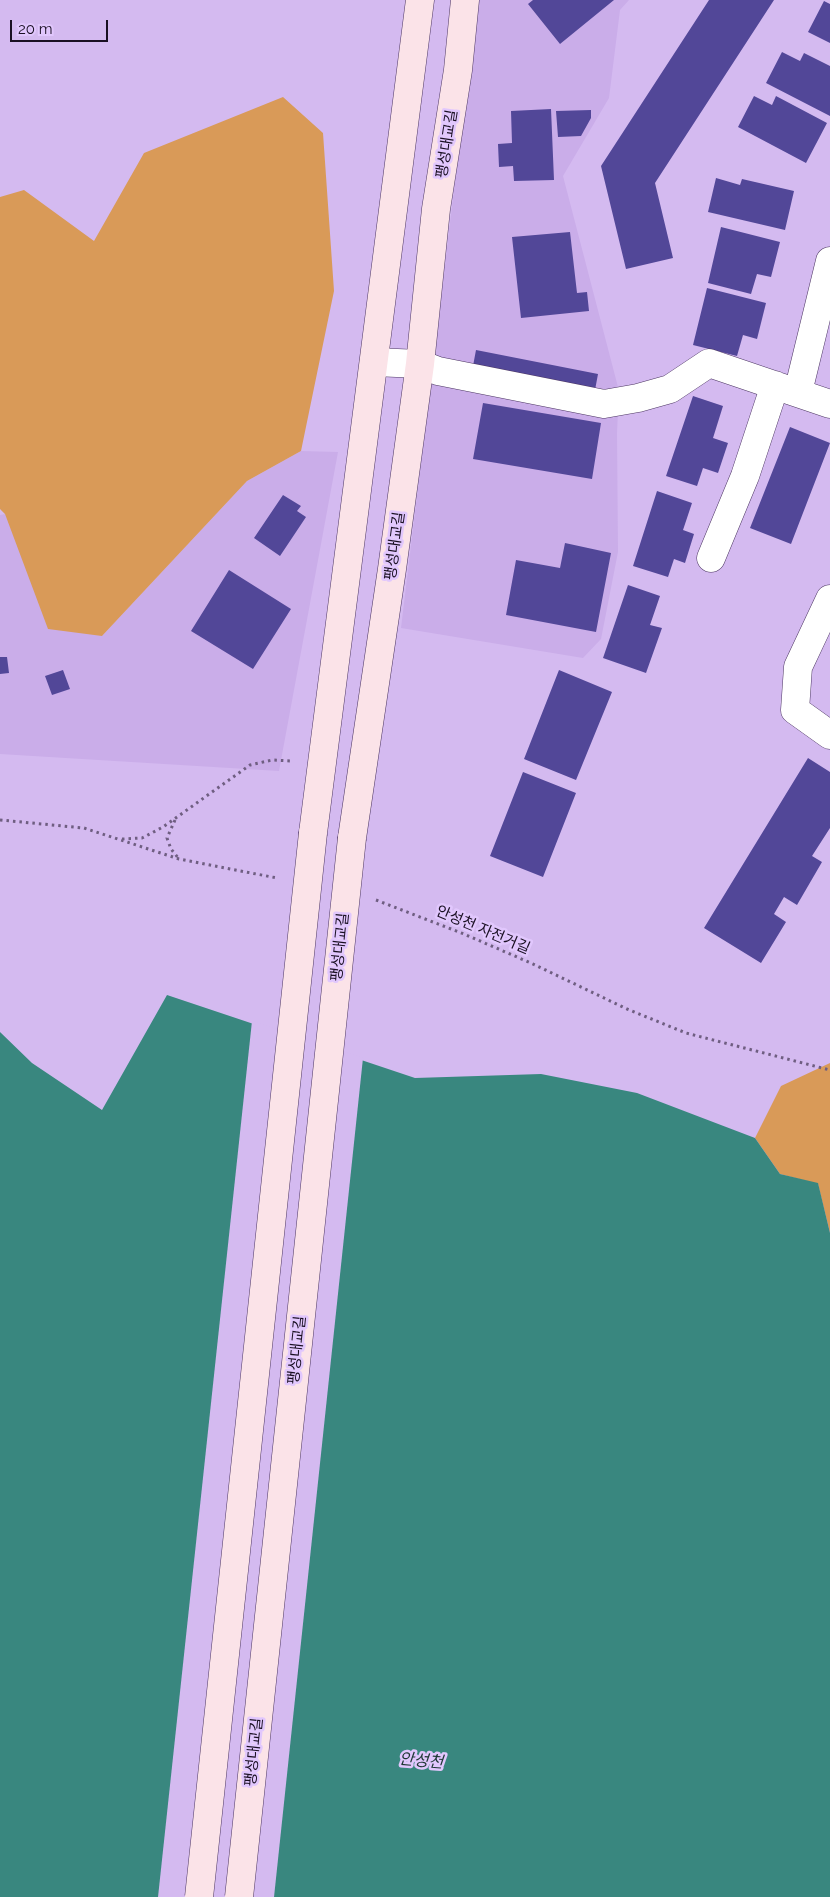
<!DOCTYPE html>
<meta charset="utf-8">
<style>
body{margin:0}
#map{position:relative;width:830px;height:1897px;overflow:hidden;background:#d4baf0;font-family:Raleway,sans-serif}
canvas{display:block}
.scale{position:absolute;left:10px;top:20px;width:98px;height:22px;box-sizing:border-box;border:2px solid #1a1023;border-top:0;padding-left:6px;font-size:15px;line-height:18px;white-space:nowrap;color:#1a1023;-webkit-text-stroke:4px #e1c7fd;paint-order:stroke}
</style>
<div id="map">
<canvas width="830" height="1897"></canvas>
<div class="scale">20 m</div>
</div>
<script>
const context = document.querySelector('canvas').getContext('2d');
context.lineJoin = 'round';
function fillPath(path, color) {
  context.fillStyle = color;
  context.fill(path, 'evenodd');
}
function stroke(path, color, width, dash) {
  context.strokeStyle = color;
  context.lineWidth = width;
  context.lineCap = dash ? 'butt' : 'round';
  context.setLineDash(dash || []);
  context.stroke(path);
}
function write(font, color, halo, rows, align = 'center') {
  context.font = font + ' Raleway,"Noto Sans KR",sans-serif';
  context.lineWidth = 5;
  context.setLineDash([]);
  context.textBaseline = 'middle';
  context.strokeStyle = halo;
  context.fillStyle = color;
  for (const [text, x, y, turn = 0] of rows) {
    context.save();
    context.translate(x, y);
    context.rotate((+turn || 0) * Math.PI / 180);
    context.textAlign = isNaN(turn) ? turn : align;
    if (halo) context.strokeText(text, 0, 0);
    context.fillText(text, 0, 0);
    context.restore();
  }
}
fillPath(new Path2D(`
 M 477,0 L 629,0 L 620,10 L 609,98 L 563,176 L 619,391 L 617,433 L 618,552 L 601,639 L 583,658 L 401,628 Z
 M 301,451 L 338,452 L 279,771 L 0,754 L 0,515 L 5,514 L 102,636 L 247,481 Z`), '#caade9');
fillPath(new Path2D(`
 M 283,97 L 323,133 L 334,291 L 301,451 L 247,481 L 102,636 L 48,629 L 5,514 L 0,509 L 0,197 L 24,190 L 94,241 L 144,153 Z
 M 830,1063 L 830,1233 L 818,1184 L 780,1174 L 755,1138 L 781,1086 Z`), '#d99a58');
fillPath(new Path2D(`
 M 167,995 L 415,1078 L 541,1074 L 637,1093 L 755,1138 L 780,1174 L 818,1183 L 830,1233 L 830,1897 L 0,1897 L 0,1032 L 32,1063 L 102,1110 Z`), '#39877f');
fillPath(new Path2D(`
 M 252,1021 L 363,1058 L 274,1897 L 158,1897 Z`), '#d4baf0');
fillPath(new Path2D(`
 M 533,0 L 614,0 L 560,44 L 528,4 Z
 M 709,0 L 774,0 L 655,183 L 673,258 L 626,269 L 601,166 Z
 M 824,1 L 830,4 L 830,43 L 808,32 Z
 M 782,52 L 800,61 L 804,53 L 830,66 L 830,116 L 766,83 Z
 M 754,96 L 772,105 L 776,96 L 827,123 L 806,163 L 738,127 Z
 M 551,109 L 554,180 L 514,181 L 513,166 L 499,167 L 498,144 L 512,143 L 511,111 Z
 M 591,110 L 591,118 L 581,136 L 558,137 L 556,111 Z
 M 716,178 L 740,185 L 742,179 L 794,191 L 785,230 L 708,212 Z
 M 721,227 L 780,242 L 771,277 L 757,274 L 751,294 L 708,283 Z
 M 570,232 L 577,293 L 587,292 L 589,311 L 521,318 L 512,237 Z
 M 707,288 L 766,303 L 757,339 L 743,335 L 737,356 L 693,345 Z
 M 476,350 L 598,374 L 595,390 L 473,366 Z
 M 693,396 L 723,406 L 713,438 L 728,443 L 718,473 L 703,468 L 697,486 L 666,476 Z
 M 483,403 L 601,423 L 592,479 L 473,459 Z
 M 790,427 L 830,443 L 791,544 L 750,528 Z
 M 657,491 L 692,503 L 683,530 L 694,534 L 685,563 L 674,559 L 668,577 L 633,566 Z
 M 283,495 L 301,506 L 297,511 L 306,517 L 280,556 L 254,538 Z
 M 565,543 L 611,553 L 596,632 L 506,615 L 516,560 L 560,568 Z
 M 229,570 L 291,609 L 253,669 L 191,631 Z
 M 628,585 L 660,596 L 650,625 L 662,628 L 646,673 L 603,658 Z
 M 0,657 L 7,657 L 9,673 L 0,674 Z
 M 63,670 L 70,689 L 52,695 L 45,676 Z
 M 559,670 L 612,692 L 576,780 L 524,759 Z
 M 808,758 L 830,772 L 830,828 L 812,856 L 822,862 L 797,905 L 784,897 L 774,914 L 786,922 L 761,963 L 704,928 Z
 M 523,772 L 576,793 L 543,877 L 490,856 Z`), '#524798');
const minor = new Path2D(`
 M 374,362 L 420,364 L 438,371 L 604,404 L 638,398 L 670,389 L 709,363 L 830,404
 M 798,392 L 830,261
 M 711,558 L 745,476 L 775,385
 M 830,599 L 798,667 L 795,710 L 830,735`);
const secondary = new Path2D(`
 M 313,833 L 420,0
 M 352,838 L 392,569 L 420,364 L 436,209 L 458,70 L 465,0`);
stroke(minor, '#4d3763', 29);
stroke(secondary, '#4d3763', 29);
stroke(new Path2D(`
 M 0,820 L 84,828 L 179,859 L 277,878
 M 175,820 L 167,838 L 171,849 L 179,859
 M 122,839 L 142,838 L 163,827 L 250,765 L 272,760 L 292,761
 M 376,900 L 464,934 L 533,964 L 627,1009 L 686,1033 L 830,1070`), '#6f5e81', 3, [2.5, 4]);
stroke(minor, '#fff', 28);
stroke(secondary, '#fbe3e8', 28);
const secondaryBridge = new Path2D(`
 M 199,1897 L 313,833
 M 239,1897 L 352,838`);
stroke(secondaryBridge, '#4d3763', 29, []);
stroke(secondaryBridge, '#fbe3e8', 28);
write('15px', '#1a1023', '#e1c7fd', [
 ["팽성대교길",447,144,-81],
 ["팽성대교길",395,546,-82],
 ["안성천 자전거길",483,930,23],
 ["팽성대교길",340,947,-84],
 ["팽성대교길",297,1350,-84],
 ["팽성대교길",254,1752,-84]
]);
write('italic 16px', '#1e3734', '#e1c7fd', [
 ["안성천",421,1761,5]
]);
</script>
